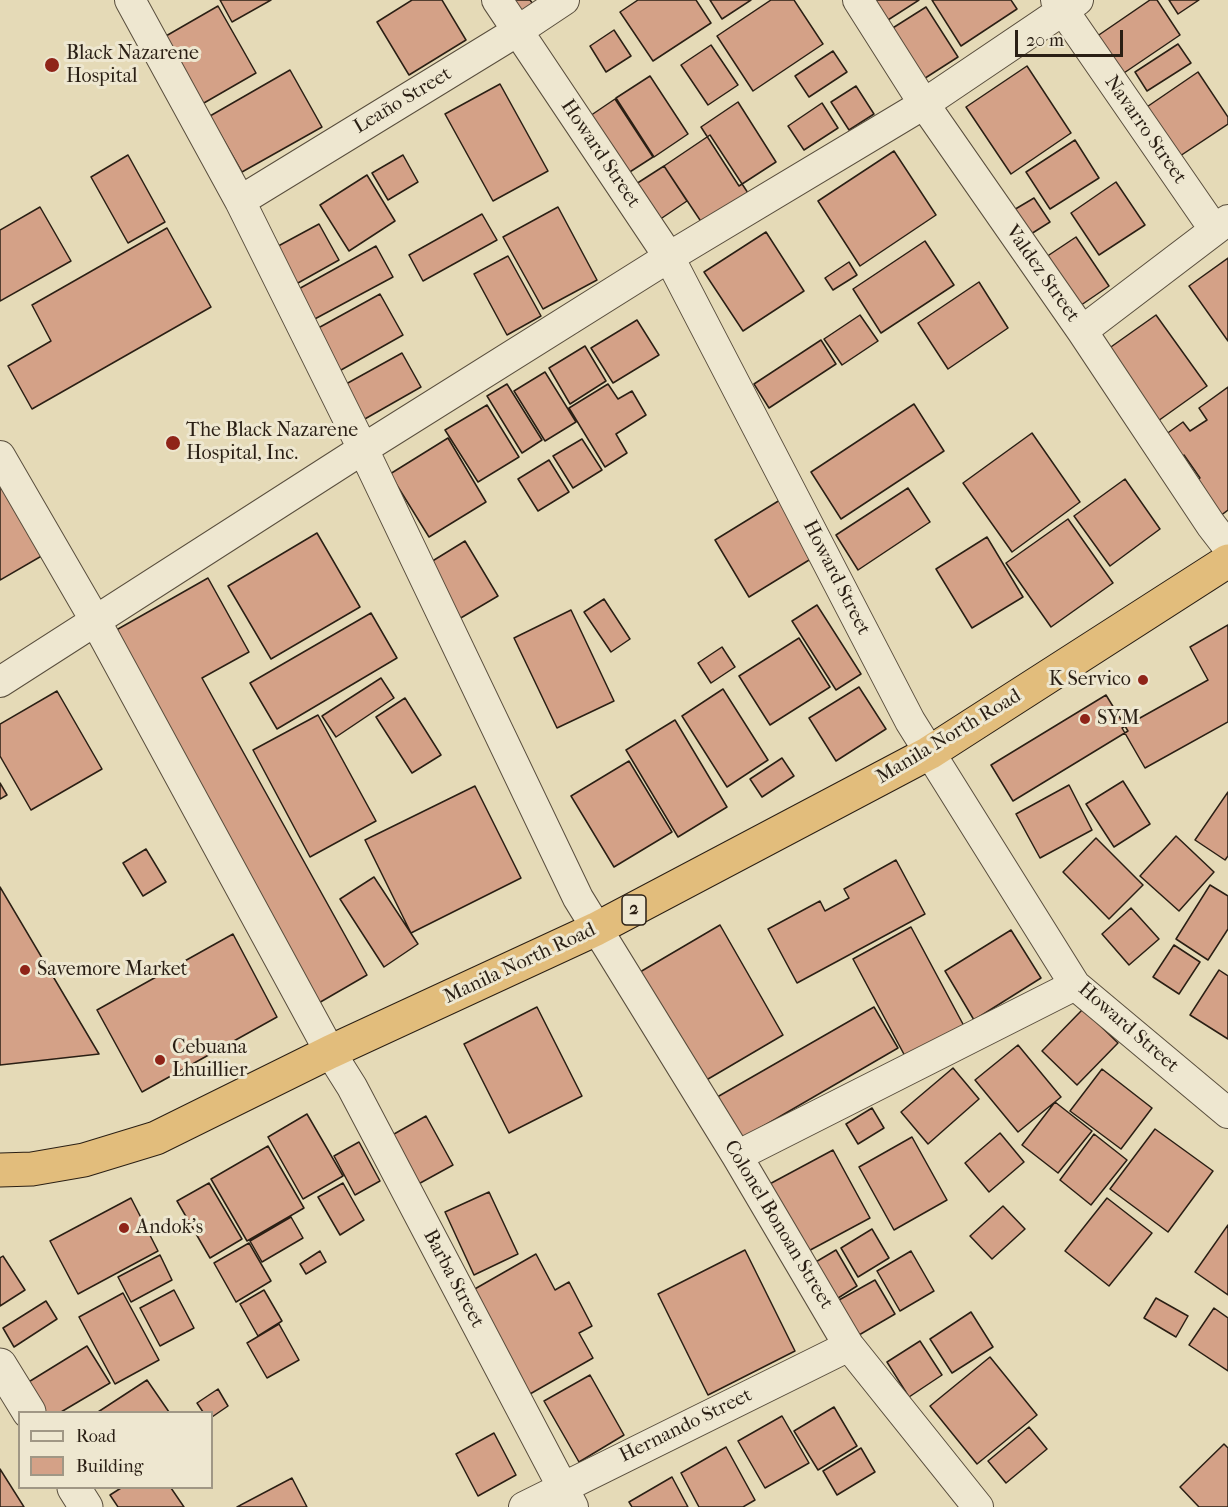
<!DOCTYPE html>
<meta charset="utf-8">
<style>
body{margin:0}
#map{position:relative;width:1228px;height:1507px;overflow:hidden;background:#e5dab7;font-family:"IM FELL French Canon",serif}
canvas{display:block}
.legend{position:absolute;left:18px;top:1411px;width:195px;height:78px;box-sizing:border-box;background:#eee7d0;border:2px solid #a09785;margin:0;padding:8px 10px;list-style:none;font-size:18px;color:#2a1f14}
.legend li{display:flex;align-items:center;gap:12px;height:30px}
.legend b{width:30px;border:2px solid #a09785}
.scale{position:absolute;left:1015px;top:30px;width:108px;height:27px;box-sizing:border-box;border:3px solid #2a1f14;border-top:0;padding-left:8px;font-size:18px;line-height:21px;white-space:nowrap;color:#2a1f14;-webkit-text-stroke:4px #eee7d0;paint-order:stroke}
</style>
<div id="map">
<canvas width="1228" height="1507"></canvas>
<ul class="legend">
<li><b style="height:8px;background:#eee7d0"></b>Road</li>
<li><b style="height:16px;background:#d4a187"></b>Building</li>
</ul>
<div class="scale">20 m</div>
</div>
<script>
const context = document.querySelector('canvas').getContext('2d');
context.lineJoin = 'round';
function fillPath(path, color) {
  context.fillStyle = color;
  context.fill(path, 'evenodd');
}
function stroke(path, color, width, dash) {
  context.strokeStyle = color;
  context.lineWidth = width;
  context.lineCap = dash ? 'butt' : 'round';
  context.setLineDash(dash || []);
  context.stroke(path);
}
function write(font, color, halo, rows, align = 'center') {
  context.font = font + ' "IM FELL French Canon",serif';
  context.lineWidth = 6;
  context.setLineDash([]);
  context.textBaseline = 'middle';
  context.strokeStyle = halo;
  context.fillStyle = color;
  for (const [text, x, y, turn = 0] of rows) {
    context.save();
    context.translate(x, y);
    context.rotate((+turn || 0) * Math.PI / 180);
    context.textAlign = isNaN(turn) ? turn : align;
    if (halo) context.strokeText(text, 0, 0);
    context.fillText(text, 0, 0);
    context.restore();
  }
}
const building = new Path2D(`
 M 220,0 L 271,0 L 232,22 Z
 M 412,0 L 442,0 L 466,40 L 409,75 L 377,22 Z
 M 499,0 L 530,0 L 533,4 L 511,18 Z
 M 638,0 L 696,0 L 711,23 L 653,61 L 620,12 Z
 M 710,0 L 751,0 L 722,19 Z
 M 771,0 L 794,0 L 823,44 L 753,91 L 717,36 Z
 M 860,0 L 919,0 L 877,27 Z
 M 932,0 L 1011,0 L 1017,9 L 961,46 Z
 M 1150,0 L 1157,0 L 1180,35 L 1118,77 L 1093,39 Z
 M 1169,0 L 1199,0 L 1178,14 Z
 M 218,6 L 256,73 L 197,107 L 159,40 Z
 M 926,7 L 958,57 L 919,82 L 888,31 Z
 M 614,30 L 631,56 L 606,72 L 590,46 Z
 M 1178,44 L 1191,63 L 1147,91 L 1135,72 Z
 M 711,45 L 738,85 L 708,105 L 681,65 Z
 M 833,51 L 847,72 L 809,97 L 795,76 Z
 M 1027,66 L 1071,133 L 1011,174 L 966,107 Z
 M 290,70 L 322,127 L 242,172 L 210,116 Z
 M 1198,72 L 1228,117 L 1228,124 L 1171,162 L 1138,113 Z
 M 650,76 L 688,134 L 654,157 L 616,98 Z
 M 500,84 L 548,171 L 493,201 L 445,114 Z
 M 856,86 L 874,114 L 849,130 L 831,102 Z
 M 615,99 L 653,157 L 622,177 L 584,120 Z
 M 738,102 L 776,162 L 739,186 L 701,127 Z
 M 822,103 L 838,128 L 804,150 L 788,126 Z
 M 710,135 L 748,193 L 702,223 L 664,166 Z
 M 1075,140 L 1099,178 L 1050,209 L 1026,172 Z
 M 894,151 L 936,215 L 860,266 L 818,201 Z
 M 128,155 L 165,222 L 128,243 L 91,177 Z
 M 403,155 L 418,182 L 388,200 L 372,173 Z
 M 664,166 L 687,201 L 659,220 L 636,184 Z
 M 367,175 L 395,221 L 349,251 L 320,205 Z
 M 1116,182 L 1145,225 L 1099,255 L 1071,213 Z
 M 1034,198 L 1050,222 L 1023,239 L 1007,214 Z
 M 40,207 L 71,261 L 0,301 L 0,230 Z
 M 558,207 L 597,280 L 543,309 L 503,237 Z
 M 482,214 L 497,240 L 423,281 L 409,255 Z
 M 319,224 L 339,260 L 289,288 L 269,251 Z
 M 167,228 L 211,307 L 32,409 L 8,366 L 51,341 L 32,305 Z
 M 766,232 L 804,291 L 743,331 L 704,272 Z
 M 1076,237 L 1109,286 L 1071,312 L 1037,263 Z
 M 925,241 L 954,285 L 881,333 L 853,289 Z
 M 376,246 L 393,277 L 311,321 L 295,291 Z
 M 508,256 L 541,316 L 507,335 L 474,274 Z
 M 1228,258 L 1228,341 L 1189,286 Z
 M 849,262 L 857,275 L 833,290 L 825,278 Z
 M 979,282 L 1008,328 L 948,369 L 918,323 Z
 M 380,294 L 403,335 L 334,374 L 311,332 Z
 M 860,315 L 878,341 L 842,365 L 824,339 Z
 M 1156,315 L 1207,386 L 1151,426 L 1101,354 Z
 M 637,320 L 659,355 L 613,383 L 591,348 Z
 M 821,340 L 836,364 L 769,408 L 754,384 Z
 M 585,346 L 606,381 L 570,404 L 549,368 Z
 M 402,353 L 421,387 L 356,424 L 337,389 Z
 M 545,372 L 576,422 L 545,441 L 514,391 Z
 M 507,384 L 542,440 L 522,453 L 487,396 Z
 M 608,384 L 618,399 L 632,391 L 646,415 L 616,434 L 627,453 L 605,467 L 569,408 Z
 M 1228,387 L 1228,510 L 1212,522 L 1188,487 L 1200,478 L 1184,455 L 1174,462 L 1158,440 L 1183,422 L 1190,431 L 1207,420 L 1199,408 Z
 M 914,404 L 944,451 L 841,519 L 811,472 Z
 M 487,405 L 519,457 L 478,482 L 445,430 Z
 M 1032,433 L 1080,502 L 1012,552 L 963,483 Z
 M 448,438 L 486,502 L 429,537 L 390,474 Z
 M 582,439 L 602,470 L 573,488 L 553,456 Z
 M 549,460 L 569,492 L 538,511 L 518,479 Z
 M 0,474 L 45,554 L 0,580 Z
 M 1125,479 L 1160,529 L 1110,566 L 1074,516 Z
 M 908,488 L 930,522 L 858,570 L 836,535 Z
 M 780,500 L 814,557 L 749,597 L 715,540 Z
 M 1068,519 L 1113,583 L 1051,627 L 1006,563 Z
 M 317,533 L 360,607 L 271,659 L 228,586 Z
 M 987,537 L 1023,597 L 972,628 L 936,569 Z
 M 465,541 L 498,596 L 459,619 L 426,565 Z
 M 208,578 L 249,652 L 202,678 L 367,975 L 317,1004 L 111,633 Z
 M 604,599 L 630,639 L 611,652 L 584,612 Z
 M 817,605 L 861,674 L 836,690 L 792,621 Z
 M 571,610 L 614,701 L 557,728 L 514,638 Z
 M 371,613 L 397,658 L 277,729 L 250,683 Z
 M 1228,625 L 1228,722 L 1145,768 L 1122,728 L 1208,680 L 1190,647 Z
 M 799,638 L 830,687 L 770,725 L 739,676 Z
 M 722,647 L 735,667 L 711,683 L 698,663 Z
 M 381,678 L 394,698 L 336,737 L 322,716 Z
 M 859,687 L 886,729 L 836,761 L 809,718 Z
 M 723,689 L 768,760 L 727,787 L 682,716 Z
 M 57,691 L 102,769 L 31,810 L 0,756 L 0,724 Z
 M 1106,695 L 1128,731 L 1013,801 L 991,765 Z
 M 405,698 L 441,755 L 412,773 L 376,717 Z
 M 318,715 L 376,821 L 310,857 L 253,750 Z
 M 675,720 L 727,807 L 678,837 L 626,750 Z
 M 782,758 L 794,776 L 762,797 L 750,779 Z
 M 629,761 L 672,832 L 614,867 L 571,796 Z
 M 1123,781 L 1150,824 L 1114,847 L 1086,804 Z
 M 0,783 L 7,795 L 0,799 Z
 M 1069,785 L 1092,830 L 1040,858 L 1016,814 Z
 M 475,786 L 521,878 L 411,933 L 365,840 Z
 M 1228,792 L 1228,856 L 1225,860 L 1195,840 Z
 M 1176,836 L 1214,872 L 1179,911 L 1140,876 Z
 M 1096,838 L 1143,885 L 1109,919 L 1063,872 Z
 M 146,849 L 166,882 L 143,896 L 123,863 Z
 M 896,860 L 925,914 L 797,983 L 768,929 L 820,901 L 825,911 L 849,898 L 844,889 Z
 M 374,877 L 418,944 L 384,967 L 340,899 Z
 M 1210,885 L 1228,896 L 1228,929 L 1208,960 L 1176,939 Z
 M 0,887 L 99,1054 L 0,1065 Z
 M 1131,908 L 1159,939 L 1129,965 L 1102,934 Z
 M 720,925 L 783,1035 L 703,1082 L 640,972 Z
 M 911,927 L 964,1026 L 906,1058 L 853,959 Z
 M 1011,930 L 1041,978 L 974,1020 L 945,971 Z
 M 233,934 L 277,1017 L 142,1092 L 97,1010 Z
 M 1174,945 L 1200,962 L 1179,994 L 1153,977 Z
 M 1219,970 L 1228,976 L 1228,1039 L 1190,1015 Z
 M 537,1007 L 582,1096 L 509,1133 L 464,1044 Z
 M 874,1007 L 898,1048 L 736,1142 L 712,1100 Z
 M 1083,1009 L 1118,1043 L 1077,1085 L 1042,1051 Z
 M 1018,1045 L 1061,1097 L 1018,1132 L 975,1080 Z
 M 953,1068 L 979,1099 L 928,1144 L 901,1112 Z
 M 1102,1069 L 1152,1108 L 1121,1149 L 1070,1111 Z
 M 1055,1102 L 1092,1131 L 1058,1173 L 1022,1145 Z
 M 872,1108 L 884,1128 L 858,1144 L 846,1124 Z
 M 307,1114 L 343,1176 L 303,1199 L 268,1137 Z
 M 426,1116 L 453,1165 L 413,1187 L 387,1138 Z
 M 1155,1129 L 1213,1171 L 1168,1232 L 1110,1189 Z
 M 1000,1133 L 1024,1162 L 989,1192 L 965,1163 Z
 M 1094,1134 L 1127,1160 L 1091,1205 L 1060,1180 Z
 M 912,1137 L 947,1200 L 894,1230 L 859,1167 Z
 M 359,1142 L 380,1181 L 355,1195 L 334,1156 Z
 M 268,1146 L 304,1208 L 247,1241 L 211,1179 Z
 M 833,1150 L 870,1218 L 801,1255 L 764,1187 Z
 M 209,1183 L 242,1239 L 210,1258 L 177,1201 Z
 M 343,1183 L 364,1220 L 340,1235 L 318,1197 Z
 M 489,1192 L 518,1254 L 474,1275 L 445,1212 Z
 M 131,1198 L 158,1251 L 78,1294 L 50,1241 Z
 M 1107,1198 L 1152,1233 L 1109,1286 L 1065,1251 Z
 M 1003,1206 L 1025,1229 L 992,1259 L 970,1236 Z
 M 291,1217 L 303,1238 L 262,1262 L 250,1241 Z
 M 1228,1225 L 1228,1295 L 1195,1272 Z
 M 872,1229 L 889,1258 L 858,1277 L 841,1248 Z
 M 249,1243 L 271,1281 L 236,1302 L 214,1263 Z
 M 745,1250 L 795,1351 L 708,1395 L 658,1294 Z
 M 836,1250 L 857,1286 L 835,1300 L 814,1263 Z
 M 320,1251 L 326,1262 L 306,1274 L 300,1264 Z
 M 911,1251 L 934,1291 L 900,1311 L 877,1271 Z
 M 536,1254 L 555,1290 L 569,1282 L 592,1326 L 579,1333 L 593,1358 L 530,1394 L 473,1290 Z
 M 160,1255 L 172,1280 L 131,1302 L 118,1277 Z
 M 3,1256 L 25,1290 L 0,1306 L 0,1258 Z
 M 875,1280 L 895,1314 L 859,1335 L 839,1300 Z
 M 174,1290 L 194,1328 L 160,1346 L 140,1308 Z
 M 264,1290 L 282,1321 L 258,1336 L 240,1304 Z
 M 123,1293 L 159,1360 L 115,1384 L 79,1317 Z
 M 1156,1298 L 1188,1316 L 1176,1337 L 1144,1318 Z
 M 46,1301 L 57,1319 L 14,1347 L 3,1328 Z
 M 1214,1308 L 1228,1318 L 1228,1371 L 1189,1345 Z
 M 971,1312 L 993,1347 L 952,1373 L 930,1339 Z
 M 279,1324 L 299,1360 L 267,1378 L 247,1343 Z
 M 920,1341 L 942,1375 L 909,1397 L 887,1362 Z
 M 87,1346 L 110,1383 L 61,1412 L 45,1412 L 27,1383 Z
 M 990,1357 L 1037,1415 L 977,1464 L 930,1406 Z
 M 590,1375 L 624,1435 L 579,1462 L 544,1401 Z
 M 147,1380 L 169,1412 L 98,1412 Z
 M 218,1389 L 228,1406 L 212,1417 L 212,1412 L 203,1412 L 197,1403 Z
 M 834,1407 L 857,1446 L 818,1470 L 794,1431 Z
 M 782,1416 L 809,1463 L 765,1488 L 738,1441 Z
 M 1029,1427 L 1047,1449 L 1006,1483 L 988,1461 Z
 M 494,1433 L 516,1475 L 478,1496 L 456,1454 Z
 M 1224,1444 L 1228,1448 L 1228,1507 L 1199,1507 L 1180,1487 Z
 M 726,1447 L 755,1500 L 743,1507 L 699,1507 L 681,1473 Z
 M 861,1448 L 875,1472 L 837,1495 L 823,1471 Z
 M 0,1469 L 24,1507 L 0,1507 Z
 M 672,1477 L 688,1507 L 632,1507 L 629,1502 Z
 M 292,1478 L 307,1507 L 237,1507 Z
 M 121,1488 L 171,1488 L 184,1507 L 118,1507 L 110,1495 Z`);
fillPath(building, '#d4a187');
stroke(building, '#2a1f14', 1.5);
const minor = new Path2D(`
 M 130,0 L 240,201 L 363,449 L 578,898 L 737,1156 L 849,1346 L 978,1507
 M 497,0 L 669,257 L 910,721 L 1075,985 L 1228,1113
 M 858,0 L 924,104 L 1082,331 L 1211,525 L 1228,547
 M 1056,0 L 1214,229
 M 240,201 L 516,32 L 564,0
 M 1082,331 L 1228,220
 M 0,456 L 95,620 L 330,1052 L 352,1087 L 573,1507
 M 0,682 L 363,449 L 669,257 L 924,104 L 1078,0
 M 737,1156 L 1075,985
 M 524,1507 L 849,1346`);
const tertiary = new Path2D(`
 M 0,1365 L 29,1412
 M 74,1488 L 86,1507`);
const trunk = new Path2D(`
 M 0,1170 L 32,1169 L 84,1160 L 156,1138 L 330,1052 L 596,929 L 929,753 L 1228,561`);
stroke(minor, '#594e3d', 32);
stroke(tertiary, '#594e3d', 35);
stroke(trunk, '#2a1f14', 35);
stroke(minor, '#eee7d0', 30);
stroke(tertiary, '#eee7d0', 33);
stroke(trunk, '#e2bd7c', 33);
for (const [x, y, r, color] of [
 [52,65,8,"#8f2418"],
 [173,443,8,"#8f2418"],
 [1143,680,6,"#8f2418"],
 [1085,719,6,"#8f2418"],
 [25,970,6,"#8f2418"],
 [160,1060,6,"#8f2418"],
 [124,1228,6,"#8f2418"]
]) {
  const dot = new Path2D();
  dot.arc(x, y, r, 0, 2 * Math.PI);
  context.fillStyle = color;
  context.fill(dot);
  stroke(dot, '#eee7d0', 2);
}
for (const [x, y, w] of [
 [634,910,24]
]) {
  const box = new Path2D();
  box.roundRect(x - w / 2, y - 15, w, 30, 4.5);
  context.fillStyle = '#eee7d0';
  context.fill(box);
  stroke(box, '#2a1f14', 1.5);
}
write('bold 18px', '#2a1f14', null, [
 ["2",634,910]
]);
write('20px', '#2a1f14', '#eee7d0', [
 ["Black Nazarene",66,54],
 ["Hospital",66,77],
 ["The Black Nazarene",186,431],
 ["Hospital, Inc.",186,454],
 ["K Servico",1131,680,"right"],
 ["SYM",1097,719],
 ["Savemore Market",37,970],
 ["Cebuana",172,1048],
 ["Lhuillier",172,1071],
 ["Andok's",136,1228]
], 'left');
write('20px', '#2a1f14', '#eee7d0', [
 ["Leaño Street",403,101,-31],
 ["Navarro Street",1145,130,55],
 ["Howard Street",600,154,56],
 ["Valdez Street",1042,274,55],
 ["Howard Street",836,578,63],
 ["Manila North Road",949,737,-31],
 ["Manila North Road",520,964,-25],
 ["Howard Street",1128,1028,41],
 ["Colonel Bonoan Street",778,1225,59],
 ["Barba Street",453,1279,62],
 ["Hernando Street",686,1426,-26]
]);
</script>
